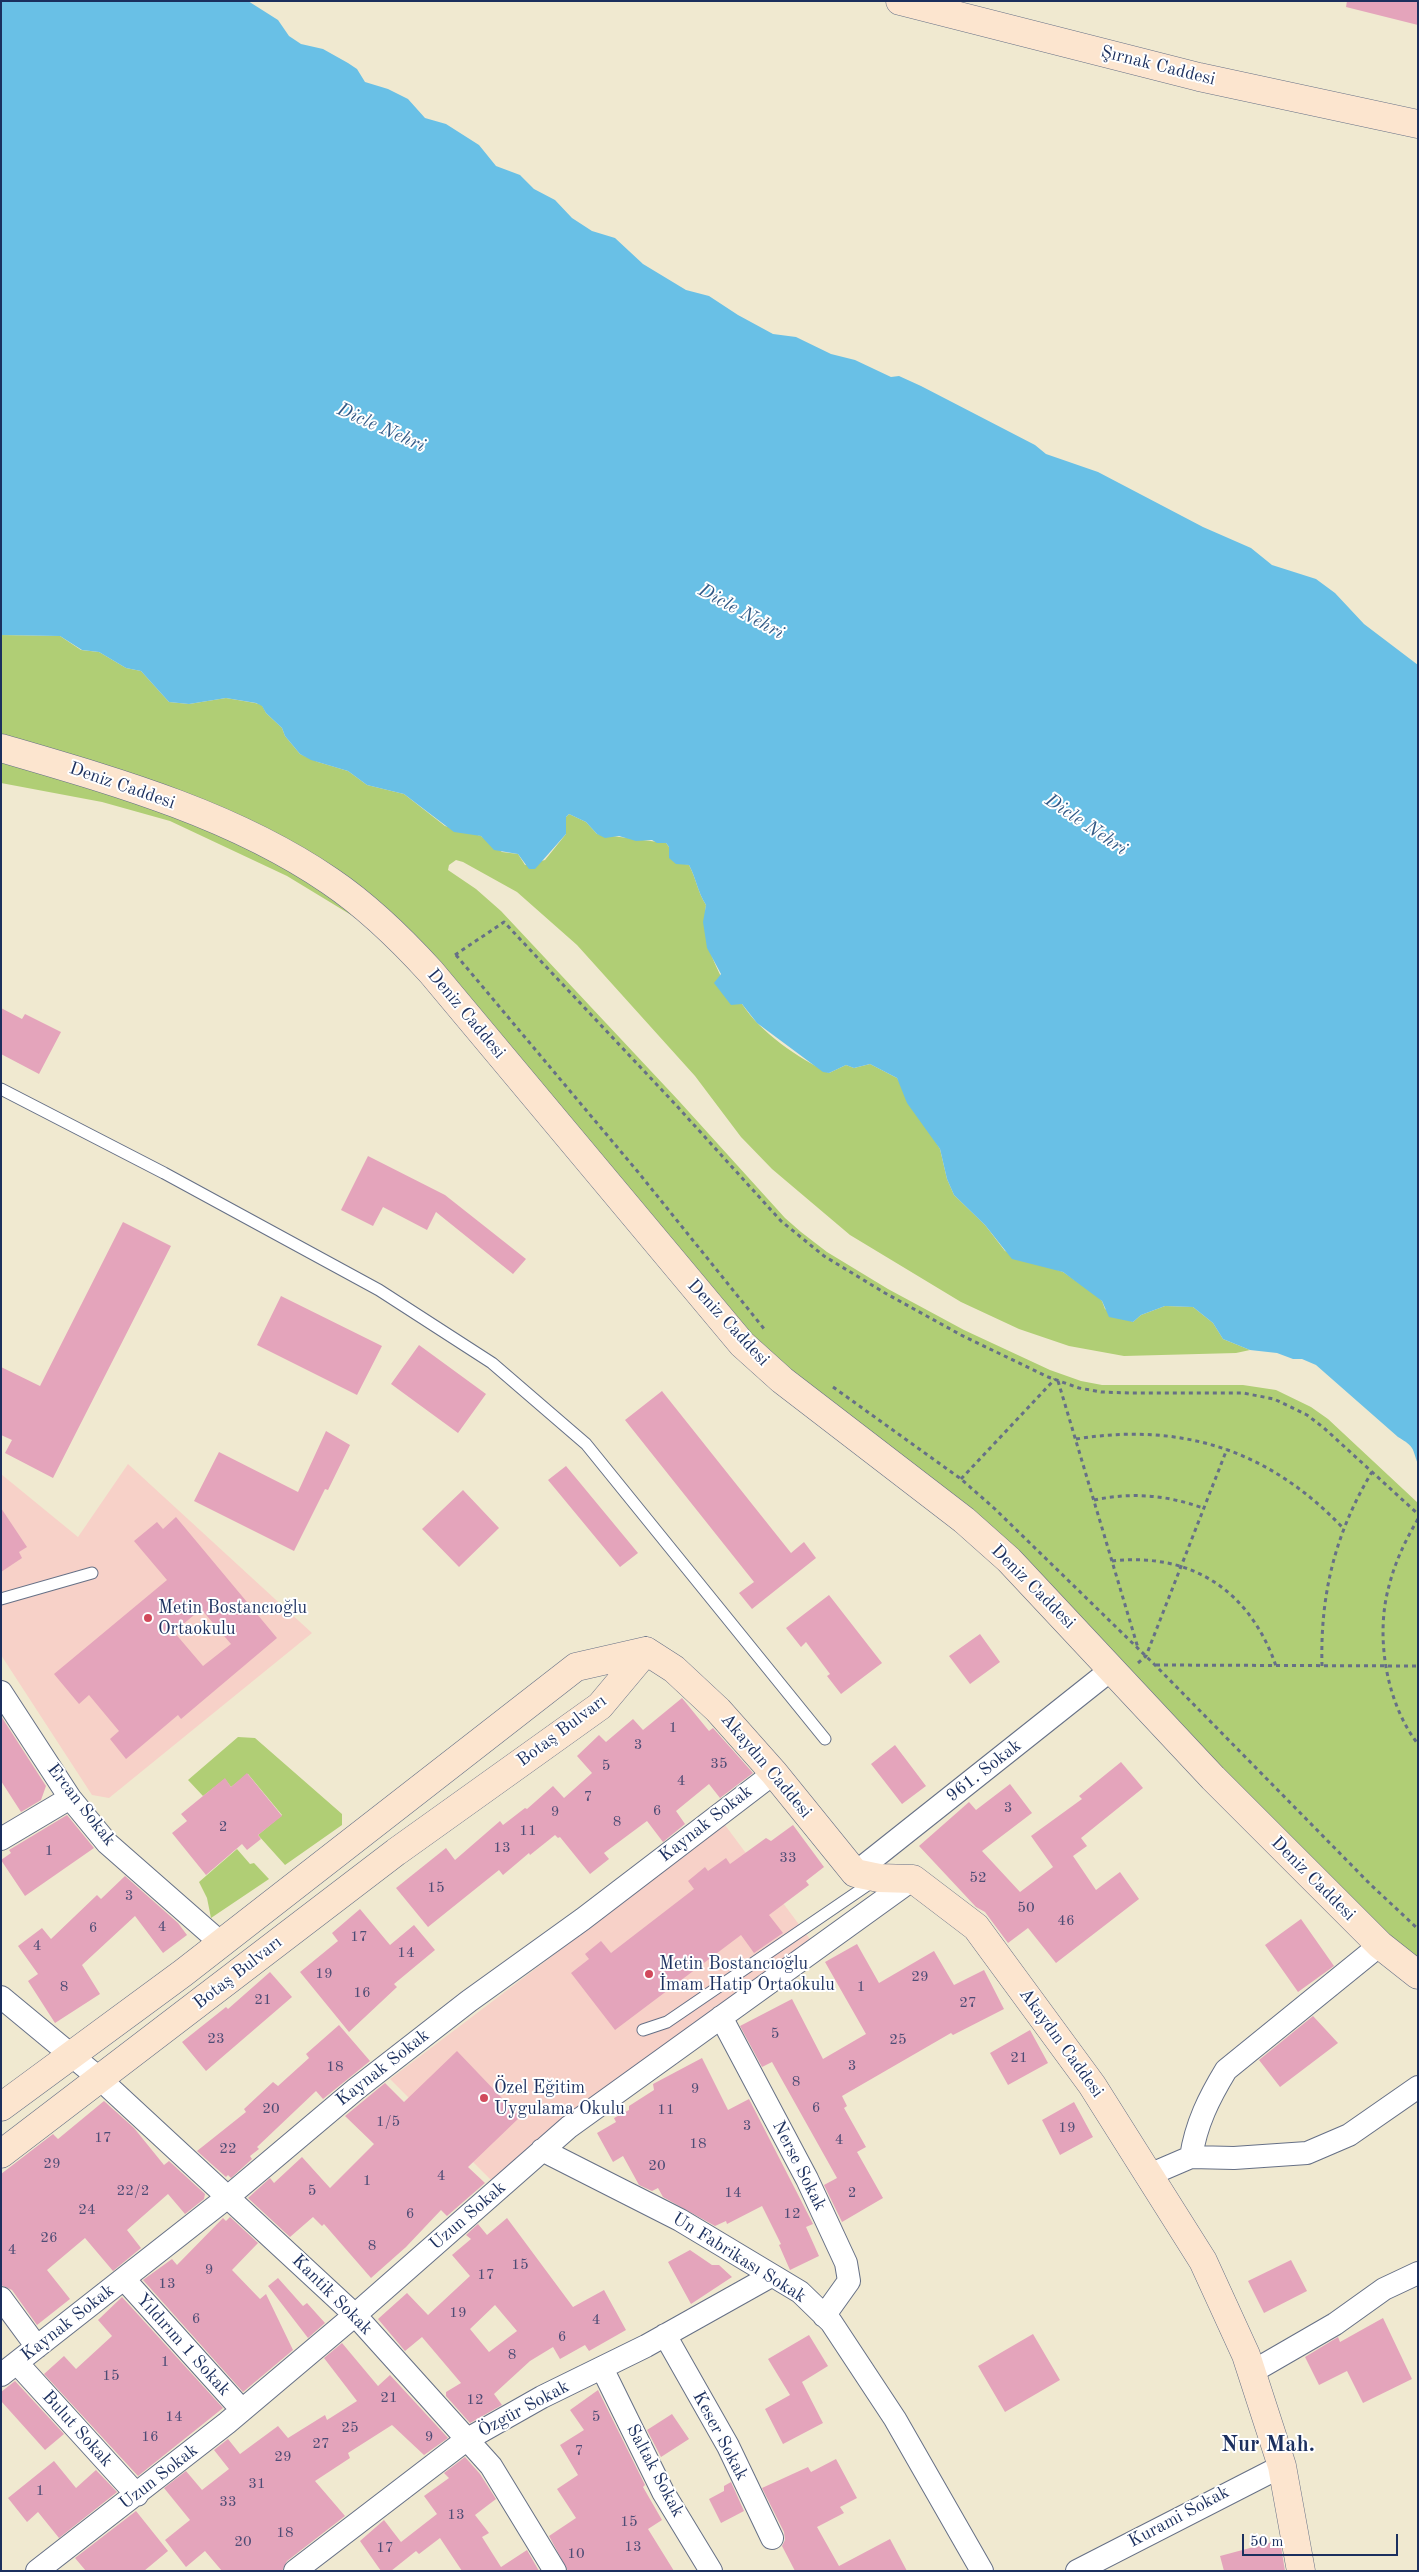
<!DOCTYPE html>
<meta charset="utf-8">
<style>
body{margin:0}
#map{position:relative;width:1419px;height:2572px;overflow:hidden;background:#f0e9d0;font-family:"Old Standard TT",serif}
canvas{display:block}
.frame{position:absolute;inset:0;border:2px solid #1b2f5e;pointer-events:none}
.scale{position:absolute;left:1242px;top:2534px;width:156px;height:22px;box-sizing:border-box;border:2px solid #1b2f5e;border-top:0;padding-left:6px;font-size:15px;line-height:18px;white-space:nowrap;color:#1b2f5e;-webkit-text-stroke:4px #fff;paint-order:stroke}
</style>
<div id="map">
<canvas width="1419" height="2572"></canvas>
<div class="frame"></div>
<div class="scale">50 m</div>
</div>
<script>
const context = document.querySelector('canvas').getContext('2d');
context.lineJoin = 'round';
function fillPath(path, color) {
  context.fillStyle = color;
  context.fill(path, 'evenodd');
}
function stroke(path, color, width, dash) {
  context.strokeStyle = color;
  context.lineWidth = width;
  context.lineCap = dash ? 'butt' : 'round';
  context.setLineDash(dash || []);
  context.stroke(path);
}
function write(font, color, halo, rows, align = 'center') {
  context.font = font + ' "Old Standard TT",serif';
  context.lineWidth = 4;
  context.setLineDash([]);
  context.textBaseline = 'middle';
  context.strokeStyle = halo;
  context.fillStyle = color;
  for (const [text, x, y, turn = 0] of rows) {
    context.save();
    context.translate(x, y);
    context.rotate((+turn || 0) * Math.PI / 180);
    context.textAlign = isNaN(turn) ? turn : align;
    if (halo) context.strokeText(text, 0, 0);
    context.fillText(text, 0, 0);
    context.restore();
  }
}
fillPath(new Path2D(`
 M 128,1464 L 312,1633 L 109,1798 L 92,1795 L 1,1655 L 1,1474 L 78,1537 Z
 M 725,1825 L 812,1942 L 492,2181 L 390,2079 Z`), '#f7d1c8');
fillPath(new Path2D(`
 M 1,635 L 60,636 L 81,650 L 99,652 L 126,668 L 141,671 L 169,702 L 189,704 L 226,698 L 255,703 L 262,705 L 266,713 L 282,728 L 285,736 L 300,754 L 318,762 L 348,771 L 367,785 L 404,794 L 445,826 L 481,836 L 502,852 L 518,854 L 525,865 L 545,860 L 566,834 L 566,817 L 569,814 L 586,822 L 597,834 L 666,843 L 669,847 L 669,852 L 681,863 L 689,865 C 696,878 698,893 706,905 C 700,947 719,967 733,1004 L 742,1004 C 762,1034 797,1057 829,1073 L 846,1065 L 854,1068 L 870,1064 L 897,1078 L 940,1149 L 947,1179 L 954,1195 L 985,1225 L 1005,1251 L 1063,1272 L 1094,1293 L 1102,1301 L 1105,1309 L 1133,1322 L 1141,1315 L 1165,1306 L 1193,1307 L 1213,1323 L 1223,1339 L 1250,1350 L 1236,1353 L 1124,1356 L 1069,1346 L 1019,1329 L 961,1302 L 850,1235 L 772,1169 L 741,1137 L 695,1076 L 577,945 L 517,892 L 463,862 L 456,860 L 449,865 L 448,870 L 476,889 L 501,911 L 679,1101 L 785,1218 L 801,1232 L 827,1252 L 888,1289 L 964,1330 L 1050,1370 L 1081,1381 L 1102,1385 L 1243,1385 L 1276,1390 L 1311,1407 L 1328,1419 L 1418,1503 L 1418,1975 L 1009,1560 L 782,1380 L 414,974 L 366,924 L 287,876 L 170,821 L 102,802 L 1,783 Z
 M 238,1737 L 255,1738 L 342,1814 L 342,1825 L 285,1865 L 258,1835 L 282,1815 L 248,1774 L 231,1787 L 225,1779 L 203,1796 L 188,1780 Z
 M 237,1849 L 250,1864 L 254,1863 L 269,1879 L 211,1918 L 207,1898 L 199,1882 Z`), '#b0ce75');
fillPath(new Path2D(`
 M 1,1 L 248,1 L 278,20 L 289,36 L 301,44 L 323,49 L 348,63 L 357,69 L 365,82 L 388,89 L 408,99 L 425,118 L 446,124 L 479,145 L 496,166 L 520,175 L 534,189 L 555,200 L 572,218 L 592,231 L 615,238 L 643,264 L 686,290 L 709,296 L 738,315 L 773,334 L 796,337 L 831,354 L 855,360 L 891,377 L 899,376 L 921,386 L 1035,445 L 1046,454 L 1098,472 L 1203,527 L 1251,548 L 1272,565 L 1316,579 L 1335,593 L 1364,624 L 1418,665 L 1418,1464 C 1412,1448 1415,1447 1398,1437 L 1316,1365 L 1302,1359 L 1293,1359 L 1277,1353 L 1250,1350 L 1223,1339 L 1213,1323 L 1193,1307 L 1165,1306 L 1141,1315 L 1133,1322 L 1109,1317 L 1102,1301 L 1063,1272 L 1012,1259 L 985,1225 L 954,1195 L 947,1179 L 940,1149 L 907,1103 L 897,1078 L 870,1064 L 854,1068 L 846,1065 L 829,1073 L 823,1072 L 757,1023 L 742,1004 L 731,1005 L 714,983 L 721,974 L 707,948 L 703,922 L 706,905 C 698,893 696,878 689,865 L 676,864 L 669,858 L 669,847 L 666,843 L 657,843 L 652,840 L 636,841 L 619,836 L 605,838 L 597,834 L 586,822 L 569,814 L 566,817 L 566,834 L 535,869 L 529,869 L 518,854 L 494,850 L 481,836 L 454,832 L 404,794 L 367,785 L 348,771 L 311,760 L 300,754 L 285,736 L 282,728 L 266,713 L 262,706 L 256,703 L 226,698 L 189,704 L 169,702 L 141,671 L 126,668 L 99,652 L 82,650 L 60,636 L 1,635 Z`), '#69c0e6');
fillPath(new Path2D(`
 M 1347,1 L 1418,1 L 1418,25 L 1346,7 Z
 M 1,1008 L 22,1019 L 25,1014 L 61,1032 L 39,1074 L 1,1054 Z
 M 368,1156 L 445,1195 L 526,1259 L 513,1274 L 436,1212 L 427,1230 L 383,1207 L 373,1226 L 341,1210 Z
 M 123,1222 L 171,1246 L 53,1478 L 5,1453 L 12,1440 L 1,1435 L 1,1367 L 40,1386 Z
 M 281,1296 L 382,1346 L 357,1395 L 257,1345 Z
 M 419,1345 L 486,1394 L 458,1433 L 391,1384 Z
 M 662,1391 L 791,1553 L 804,1542 L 816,1558 L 752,1609 L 739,1593 L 754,1582 L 625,1420 Z
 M 326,1431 L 350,1445 L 328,1490 L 325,1489 L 294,1551 L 194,1501 L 219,1452 L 298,1492 Z
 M 566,1466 L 638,1553 L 620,1567 L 548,1480 Z
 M 463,1490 L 499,1528 L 459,1567 L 422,1529 Z
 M 1,1508 L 27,1547 L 19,1552 L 22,1558 L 1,1572 Z
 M 176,1517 L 277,1638 L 181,1719 L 178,1715 L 126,1759 L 110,1739 L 119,1731 L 89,1695 L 79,1704 L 54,1674 L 167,1580 L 134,1541 L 157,1522 L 163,1529 ZM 201,1609 L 231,1644 L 203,1666 L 174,1632 Z
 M 829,1595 L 882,1663 L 841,1694 L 827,1676 L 830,1674 L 806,1642 L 801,1647 L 786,1628 Z
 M 980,1634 L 1000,1662 L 970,1684 L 949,1656 Z
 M 682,1698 L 709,1731 L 713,1728 L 753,1773 L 720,1798 L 709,1784 L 676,1811 L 685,1824 L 663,1842 L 647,1821 L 604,1853 L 609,1859 L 590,1874 L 560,1837 L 558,1838 L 555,1835 L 530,1855 L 529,1853 L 503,1875 L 499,1870 L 428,1927 L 396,1888 L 446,1848 L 455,1860 L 500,1821 L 503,1825 L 525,1808 L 527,1809 L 553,1786 L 564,1798 L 592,1773 L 577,1756 L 599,1735 L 606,1742 L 633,1719 L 643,1730 Z
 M 1,1716 L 46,1786 L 41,1800 L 21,1812 L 1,1781 Z
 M 895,1745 L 926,1786 L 902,1804 L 871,1764 Z
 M 1121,1762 L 1143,1788 L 1081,1838 L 1087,1846 L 1073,1856 L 1096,1890 L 1120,1872 L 1139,1899 L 1056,1963 L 1028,1928 L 1008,1943 L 985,1912 L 976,1907 L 919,1846 L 969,1802 L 976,1810 L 1010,1784 L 1032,1813 L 982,1851 L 1020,1892 L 1053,1867 L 1031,1836 L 1082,1799 L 1079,1796 Z
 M 247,1773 L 282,1816 L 258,1835 L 261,1839 L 247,1850 L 242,1844 L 206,1875 L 172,1833 L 187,1821 L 181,1814 L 225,1778 L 231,1787 Z
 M 67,1815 L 94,1848 L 25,1896 L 1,1860 L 11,1853 L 9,1850 Z
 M 793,1825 L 824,1867 L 806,1881 L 809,1885 L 769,1915 L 783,1933 L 754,1953 L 741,1935 L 615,2030 L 571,1973 L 589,1959 L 585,1954 L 601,1941 L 611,1953 L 694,1889 L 688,1881 L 705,1867 L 708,1871 L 726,1858 L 730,1864 L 766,1838 L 771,1841 Z
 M 125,1876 L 178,1923 L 187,1935 L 163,1953 L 135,1916 L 82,1965 L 100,1994 L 55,2023 L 28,1981 L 38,1974 L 18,1946 L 42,1928 L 51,1939 L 97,1895 L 101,1899 Z
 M 360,1909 L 390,1945 L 414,1925 L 435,1950 L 394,1984 L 397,1987 L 349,2032 L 300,1972 L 338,1941 L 332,1933 Z
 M 1301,1919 L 1334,1966 L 1298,1992 L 1265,1945 Z
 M 857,1944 L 879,1983 L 934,1951 L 954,1985 L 984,1970 L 1004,2009 L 953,2035 L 951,2033 L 842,2096 L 847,2106 L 844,2108 L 866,2147 L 857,2152 L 883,2198 L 842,2222 L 824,2185 L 837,2178 L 772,2062 L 762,2067 L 740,2026 L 792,1999 L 823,2059 L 866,2034 L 825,1962 Z
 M 270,1972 L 292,1997 L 206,2071 L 182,2042 L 226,2007 L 228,2009 Z
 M 1313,2016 L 1338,2043 L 1280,2087 L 1259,2060 Z
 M 339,2025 L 370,2061 L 323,2099 L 316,2091 L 257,2147 L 259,2149 L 250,2156 L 252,2159 L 231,2178 L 228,2175 L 226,2177 L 197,2151 L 246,2112 L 244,2109 L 273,2082 L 278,2086 L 309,2058 L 306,2054 Z
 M 1030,2030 L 1048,2063 L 1008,2085 L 990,2053 Z
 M 457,2051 L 520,2117 L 468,2167 L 485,2183 L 447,2216 L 441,2210 L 406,2247 L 371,2278 L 324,2224 L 322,2226 L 313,2217 L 290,2237 L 248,2198 L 270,2178 L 274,2183 L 302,2157 L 330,2188 L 374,2144 L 345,2116 L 385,2083 L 404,2102 Z
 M 702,2058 L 728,2110 L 749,2099 L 813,2224 L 806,2227 L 819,2256 L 790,2270 L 779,2245 L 781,2244 L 762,2206 L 727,2224 L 726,2221 L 715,2226 L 663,2197 L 658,2188 L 652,2191 L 639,2185 L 623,2156 L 613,2162 L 597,2133 L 616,2122 L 614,2118 L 629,2110 L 629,2106 L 654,2090 L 653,2084 Z
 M 104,2101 L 134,2128 L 164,2165 L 169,2161 L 205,2194 L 204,2199 L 185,2214 L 168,2194 L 127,2230 L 141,2248 L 113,2271 L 85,2238 L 47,2270 L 70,2299 L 37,2325 L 12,2290 L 1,2285 L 1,2174 L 53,2134 L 58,2139 Z
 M 1074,2102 L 1093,2137 L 1060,2155 L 1042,2120 Z
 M 230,2217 L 258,2243 L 232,2270 L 260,2299 L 266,2294 L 293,2350 L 243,2392 L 143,2280 L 172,2259 L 177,2265 L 223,2218 L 226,2221 Z
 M 507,2218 L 573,2307 L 604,2290 L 626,2330 L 589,2351 L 585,2345 L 560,2359 L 553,2347 L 530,2361 L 494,2394 L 502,2405 L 470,2423 L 446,2396 L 446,2392 L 461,2383 L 422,2337 L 405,2351 L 378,2319 L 407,2293 L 428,2315 L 470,2276 L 452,2255 L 471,2239 L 466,2235 L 478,2224 L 487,2235 ZM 495,2305 L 517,2331 L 489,2352 L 470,2329 Z
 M 690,2250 L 712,2265 L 719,2265 L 732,2277 L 691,2304 L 668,2262 Z
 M 1291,2260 L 1307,2291 L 1264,2313 L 1248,2281 Z
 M 278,2278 L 303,2306 L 307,2303 L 325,2323 L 308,2338 L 268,2286 Z
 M 122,2297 L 223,2408 L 138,2476 L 44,2374 L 64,2356 L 76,2369 L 112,2336 L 98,2320 Z
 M 1383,2318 L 1412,2379 L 1363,2403 L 1347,2371 L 1319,2385 L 1305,2357 L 1338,2337 L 1340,2342 Z
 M 1033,2334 L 1060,2380 L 1005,2412 L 978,2366 Z
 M 809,2335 L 828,2366 L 802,2382 L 823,2423 L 783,2444 L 765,2409 L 790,2395 L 768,2359 Z
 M 342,2343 L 378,2386 L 390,2375 L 448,2438 L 424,2455 L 392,2425 L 348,2453 L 350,2458 L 315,2481 L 345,2516 L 287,2561 L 282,2571 L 222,2571 L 205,2551 L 186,2567 L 165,2540 L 190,2520 L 164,2488 L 186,2471 L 202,2490 L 229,2469 L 214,2450 L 228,2439 L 240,2454 L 278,2426 L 288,2438 L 325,2415 L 327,2420 L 357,2401 L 324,2358 Z
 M 15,2381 L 64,2434 L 45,2450 L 1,2401 L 1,2392 Z
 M 598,2390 L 645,2485 L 643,2487 L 662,2520 L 648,2529 L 674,2571 L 568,2571 L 549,2536 L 576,2518 L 557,2489 L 578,2475 L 560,2445 L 584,2430 L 570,2410 Z
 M 672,2414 L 689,2439 L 661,2457 L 647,2430 Z
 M 465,2457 L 480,2474 L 496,2499 L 475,2515 L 489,2533 L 482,2537 L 501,2567 L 527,2550 L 539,2571 L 462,2571 L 440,2538 L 419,2554 L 416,2551 L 391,2571 L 381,2571 L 360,2541 L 384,2520 L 401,2542 L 437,2514 L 424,2496 L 449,2478 L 444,2473 Z
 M 836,2459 L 857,2498 L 840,2507 L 844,2513 L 817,2527 L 839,2566 L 890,2539 L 907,2571 L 795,2571 L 782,2546 L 785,2540 L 784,2532 L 762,2488 L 808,2467 L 811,2472 Z
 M 54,2461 L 76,2488 L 96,2470 L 117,2492 L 59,2538 L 38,2512 L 27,2522 L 8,2498 Z
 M 731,2482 L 744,2511 L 721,2523 L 709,2499 L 724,2491 L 724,2486 Z
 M 136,2511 L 168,2551 L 144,2571 L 86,2571 L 75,2558 Z
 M 1280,2540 L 1285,2571 L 1224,2571 L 1220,2556 Z`), '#e4a4bb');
const lane = new Path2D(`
 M 1,1089 L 164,1173 L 379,1290 L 492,1363 L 586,1444 L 825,1739
 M 1,1599 L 92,1573
 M 643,2030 L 667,2022 L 875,1880`);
const street = new Path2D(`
 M 1,1692 L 70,1798 L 107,1843 L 221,1943
 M 1,1839 L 70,1798
 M 855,1873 L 1112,1669
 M 1,1997 L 100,2079 L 355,2315 L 491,2466 L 555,2571
 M 721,2017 L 807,2179 L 846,2263 L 849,2281 L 824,2316
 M 542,2150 L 680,2220 L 800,2292 L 831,2322 L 895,2419 L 982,2571
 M 1191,2157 C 1196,2124 1209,2098 1226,2070 L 1380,1945
 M 1149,2175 L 1191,2157 L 1234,2158 L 1307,2153 L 1349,2135 L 1418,2087
 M 124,2279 L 242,2410
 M 1,2298 L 37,2347
 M 665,2335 L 728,2446 L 772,2538
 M 17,2363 L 137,2495
 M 602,2368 L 663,2492 L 711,2571
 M 1252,2372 L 1335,2324 L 1384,2289 L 1418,2273
 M 1,2375 L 229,2196 L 356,2089 L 469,2001 L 583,1919 L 774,1773
 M 37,2571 L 227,2423 L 355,2315 L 569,2127 L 913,1879
 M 295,2571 L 466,2440 L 542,2397 L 646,2346 L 771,2276
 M 1077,2571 L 1282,2466`);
const secondary = new Path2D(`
 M 900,1 L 1199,77 L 1418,124
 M 1,748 C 114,781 232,814 330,881 C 367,906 400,938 431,972 L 742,1344 L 782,1380 L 964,1520 L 1009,1560 L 1213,1778 L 1380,1945 L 1418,1975
 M 646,1651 L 674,1669 L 718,1710 L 774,1773 L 855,1873 L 879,1878 L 913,1879 L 976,1927 L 1092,2085 L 1203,2261 L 1246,2355 L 1282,2466 L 1301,2571
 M 1,2107 L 183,1973 L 576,1667 L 646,1651
 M 1,2154 L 396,1852 L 600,1706 L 646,1651`);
stroke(lane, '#667086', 13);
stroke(street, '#667086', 24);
stroke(secondary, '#667086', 29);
stroke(new Path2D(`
 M 455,955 L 504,922 L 675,1104 L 781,1221 L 824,1256 L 885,1293 L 961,1335 L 1048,1377 L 1079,1388 L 1101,1392 L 1132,1393 L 1243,1393 L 1274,1399 L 1307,1415 L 1324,1428 L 1418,1514
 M 456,955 L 638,1172 L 765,1330
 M 1058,1381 L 1138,1648
 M 833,1387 L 961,1479 L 995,1509 L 1155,1665 L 1370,1884 L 1418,1929
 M 1076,1439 C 1182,1422 1269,1450 1343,1528
 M 961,1479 L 1055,1379
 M 1094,1500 C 1133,1492 1166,1495 1203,1508
 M 1418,1519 C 1405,1541 1395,1562 1389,1586 C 1375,1636 1386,1703 1418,1744
 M 1112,1561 C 1192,1552 1250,1591 1276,1666
 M 1138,1663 L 1146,1656 L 1227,1449
 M 1156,1665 L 1418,1666
 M 1322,1666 C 1320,1595 1335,1533 1372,1472`), '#667086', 3, [4, 4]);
stroke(lane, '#fff', 11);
stroke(street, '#fff', 22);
stroke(secondary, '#fce5cf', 28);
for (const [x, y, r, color] of [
 [148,1618,5,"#d1495b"],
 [649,1974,5,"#d1495b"],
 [484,2098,5,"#d1495b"]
]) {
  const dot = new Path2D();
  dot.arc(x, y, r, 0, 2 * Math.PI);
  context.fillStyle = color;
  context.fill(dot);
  stroke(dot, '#fff', 2);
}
write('15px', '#4d4c75', null, [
 ["1",673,1728],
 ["3",638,1745],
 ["35",719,1764],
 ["5",606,1766],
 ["4",681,1781],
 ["7",588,1797],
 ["3",1008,1808],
 ["6",657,1811],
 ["9",555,1812],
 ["8",617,1822],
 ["2",223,1827],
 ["11",528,1831],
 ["13",502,1848],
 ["1",49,1851],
 ["33",788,1858],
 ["52",978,1878],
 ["15",436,1888],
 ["3",129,1896],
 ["50",1026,1908],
 ["46",1066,1921],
 ["4",162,1927],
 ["6",93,1928],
 ["17",359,1937],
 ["4",37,1946],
 ["14",406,1953],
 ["19",324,1974],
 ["29",920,1977],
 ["8",64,1987],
 ["1",861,1987],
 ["16",362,1993],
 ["21",263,2000],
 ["27",968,2003],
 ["5",775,2034],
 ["23",216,2039],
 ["25",898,2040],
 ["21",1019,2058],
 ["3",852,2066],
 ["18",335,2067],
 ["8",796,2082],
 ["9",695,2089],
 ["6",816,2108],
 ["20",271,2109],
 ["11",666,2110],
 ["1/5",388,2122],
 ["3",747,2126],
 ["19",1067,2128],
 ["17",103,2138],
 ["4",839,2140],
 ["18",698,2144],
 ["22",228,2149],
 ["29",52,2164],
 ["20",657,2166],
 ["4",441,2176],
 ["1",367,2181],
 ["22/2",133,2191],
 ["5",312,2191],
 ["14",733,2193],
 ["2",852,2193],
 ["24",87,2210],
 ["6",410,2214],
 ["12",792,2214],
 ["26",49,2238],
 ["8",372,2246],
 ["4",12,2250],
 ["15",520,2265],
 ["9",209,2270],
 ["17",486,2275],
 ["13",167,2284],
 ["19",458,2313],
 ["6",196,2319],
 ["4",596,2320],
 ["6",562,2337],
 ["8",512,2355],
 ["1",165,2362],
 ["15",111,2376],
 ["21",389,2398],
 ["12",475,2400],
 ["14",174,2417],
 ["5",596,2417],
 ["25",350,2428],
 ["16",150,2437],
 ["9",429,2437],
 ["27",321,2444],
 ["7",579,2451],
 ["29",283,2457],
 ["31",257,2484],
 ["1",40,2491],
 ["33",228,2502],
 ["13",456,2515],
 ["15",629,2522],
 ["18",285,2533],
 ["20",243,2542],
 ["13",633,2547],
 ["17",385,2548],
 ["10",576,2554]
]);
write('18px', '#1b2f5e', '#fff', [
 ["Şırnak Caddesi",1158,66,14],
 ["Deniz Caddesi",122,786,19],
 ["Deniz Caddesi",466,1014,50],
 ["Deniz Caddesi",728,1323,47],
 ["Deniz Caddesi",1033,1587,45],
 ["Botaş Bulvarı",562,1731,-37],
 ["Akaydın Caddesi",766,1766,50],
 ["961. Sokak",984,1771,-38],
 ["Ercan Sokak",81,1805,52],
 ["Kaynak Sokak",706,1824,-38],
 ["Deniz Caddesi",1313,1879,45],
 ["Botaş Bulvarı",238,1973,-38],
 ["Akaydın Caddesi",1061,2043,54],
 ["Kaynak Sokak",383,2068,-38],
 ["Nerse Sokak",799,2166,63],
 ["Uzun Sokak",468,2216,-41],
 ["Un Fabrikası Sokak",739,2258,32],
 ["Kantik Sokak",332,2295,45],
 ["Kaynak Sokak",68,2323,-38],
 ["Yıldırım 1 Sokak",183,2345,48],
 ["Özgür Sokak",524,2409,-28],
 ["Bulut Sokak",77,2429,48],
 ["Keser Sokak",720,2436,62],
 ["Saltak Sokak",655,2471,62],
 ["Uzun Sokak",159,2477,-38],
 ["Kurami Sokak",1179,2517,-28]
]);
write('18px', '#1b2f5e', '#fff', [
 ["Metin Bostancıoğlu",158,1608],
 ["Ortaokulu",158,1629],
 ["Metin Bostancıoğlu",659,1964],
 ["İmam Hatip Ortaokulu",659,1985],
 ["Özel Eğitim",494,2088],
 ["Uygulama Okulu",494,2109]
], 'left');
write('italic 19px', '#325a87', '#fff', [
 ["Dicle Nehri",381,428,24],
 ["Dicle Nehri",741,612,29],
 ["Dicle Nehri",1086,825,34]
]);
write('bold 22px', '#1b2f5e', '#fff', [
 ["Nur Mah.",1268,2445]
]);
</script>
